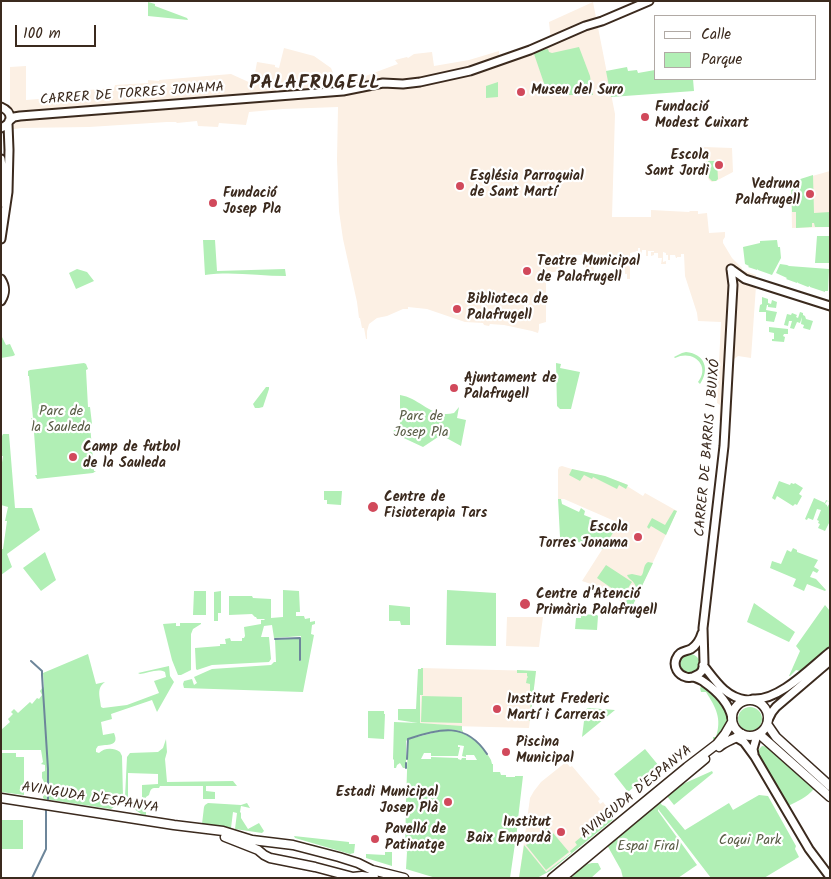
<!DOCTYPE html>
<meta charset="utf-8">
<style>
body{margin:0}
#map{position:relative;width:831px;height:879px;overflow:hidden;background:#fff;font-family:Kalam,sans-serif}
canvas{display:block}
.frame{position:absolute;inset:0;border:2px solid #3b2a1e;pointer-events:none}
.legend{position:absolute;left:654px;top:15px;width:162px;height:65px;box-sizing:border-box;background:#fff;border:1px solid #b1aaa5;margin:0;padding:6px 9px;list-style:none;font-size:15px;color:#3b2a1e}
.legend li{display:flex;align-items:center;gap:10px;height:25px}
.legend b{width:25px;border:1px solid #b1aaa5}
.scale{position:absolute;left:15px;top:25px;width:81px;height:22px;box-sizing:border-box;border:2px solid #3b2a1e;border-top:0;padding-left:6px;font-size:15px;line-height:18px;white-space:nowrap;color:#3b2a1e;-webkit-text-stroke:4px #fff;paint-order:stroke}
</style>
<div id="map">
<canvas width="831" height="879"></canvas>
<div class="frame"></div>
<ul class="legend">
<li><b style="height:6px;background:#fff"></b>Calle</li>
<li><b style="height:14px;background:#b1efb5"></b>Parque</li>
</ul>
<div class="scale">100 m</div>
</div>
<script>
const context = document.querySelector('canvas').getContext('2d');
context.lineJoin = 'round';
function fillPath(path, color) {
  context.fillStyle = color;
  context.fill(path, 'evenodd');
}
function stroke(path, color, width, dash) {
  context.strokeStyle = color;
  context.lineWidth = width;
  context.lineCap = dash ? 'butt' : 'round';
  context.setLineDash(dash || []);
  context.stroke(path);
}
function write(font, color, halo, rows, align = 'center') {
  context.font = font + ' Kalam,sans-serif';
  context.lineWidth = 4.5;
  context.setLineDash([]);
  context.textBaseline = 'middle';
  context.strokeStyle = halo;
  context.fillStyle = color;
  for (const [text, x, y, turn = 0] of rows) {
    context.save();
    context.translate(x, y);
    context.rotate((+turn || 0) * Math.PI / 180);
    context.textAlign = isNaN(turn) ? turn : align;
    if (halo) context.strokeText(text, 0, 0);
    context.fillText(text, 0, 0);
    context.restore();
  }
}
fillPath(new Path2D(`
 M 593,2 L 615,114 L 612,217 L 651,217 L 651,210 L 689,212 L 690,211 L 698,211 L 698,214 L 707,213 L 709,233 L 725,232 L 725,237 L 723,240 L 723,243 L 732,258 L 742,268 L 742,270 L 756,275 L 756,286 L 751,358 L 738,356 L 734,359 L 731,422 L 719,421 L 720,405 L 717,403 L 721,322 L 698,321 L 697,313 L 685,276 L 684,254 L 681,254 L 681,257 L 677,257 L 677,258 L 676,258 L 675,255 L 670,255 L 670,260 L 668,260 L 668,255 L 666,255 L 666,253 L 663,252 L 663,262 L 666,261 L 666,264 L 661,264 L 662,258 L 658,258 L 658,253 L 654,253 L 654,255 L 651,256 L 651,252 L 654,252 L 654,251 L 648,251 L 648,256 L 646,256 L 646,250 L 642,250 L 641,260 L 637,260 L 638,253 L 640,252 L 640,248 L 638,248 L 638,251 L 630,253 L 630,279 L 627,279 L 627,274 L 625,274 L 624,258 L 621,258 L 621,265 L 618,265 L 618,261 L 620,260 L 619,255 L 613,255 L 612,266 L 608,266 L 608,257 L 597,257 L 597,254 L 594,254 L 594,258 L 592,258 L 592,260 L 593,260 L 594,274 L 590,274 L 589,269 L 585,269 L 585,255 L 572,255 L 572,262 L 570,262 L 570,265 L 561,265 L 561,271 L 546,273 L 546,322 L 539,324 L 539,329 L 538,333 L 532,331 L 504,325 L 490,324 L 489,326 L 484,325 L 483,323 L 465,322 L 427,309 L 408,307 L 408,309 L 403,309 L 387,316 L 377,318 L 369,324 L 367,331 L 367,339 L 366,339 L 364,328 L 362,328 L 360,318 L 359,318 L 357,302 L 343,239 L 339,211 L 337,160 L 338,107 L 283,109 L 249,112 L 246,125 L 219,123 L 218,127 L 198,126 L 197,121 L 177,123 L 176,122 L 167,122 L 89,127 L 21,128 L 8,130 L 10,118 L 10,67 L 26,66 L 26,100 L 88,95 L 89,90 L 114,88 L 115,85 L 148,83 L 148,80 L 159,81 L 159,80 L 231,74 L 253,84 L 257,62 L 275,65 L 275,67 L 279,68 L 284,48 L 314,56 L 331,68 L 337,83 L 342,80 L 344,84 L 395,65 L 398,64 L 395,60 L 407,57 L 408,58 L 414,54 L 432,52 L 434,66 L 469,60 L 499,51 L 499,59 L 551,41 L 549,22 Z
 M 704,147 L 732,148 L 733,172 L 716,181 L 712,182 L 709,180 L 707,176 Z
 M 830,171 L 830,227 L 792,228 L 791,182 Z
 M 562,466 L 575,470 L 600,475 L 618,481 L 628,485 L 627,486 L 643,496 L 645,493 L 677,511 L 631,609 L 603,588 L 582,581 L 619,523 L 564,499 L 558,499 L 558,470 L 559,467 Z
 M 507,617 L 543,617 L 539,647 L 506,646 Z
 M 421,668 L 536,671 L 529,728 L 452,726 L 420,723 Z
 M 566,762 L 570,767 L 572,766 L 600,799 L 598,801 L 600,804 L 603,802 L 611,812 L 609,814 L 612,818 L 549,870 L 533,878 L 519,878 L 530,798 L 534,791 L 541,782 Z`), '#fcf0e4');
fillPath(new Path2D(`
 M 148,2 L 155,4 L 155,6 L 187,18 L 188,20 L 148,16 Z
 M 579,47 L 590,76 L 593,95 L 548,95 L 533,51 L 548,49 L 549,52 L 552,53 Z
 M 627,67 L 628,71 L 637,70 L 638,73 L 655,70 L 655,79 L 693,79 L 694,91 L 611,97 L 606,71 Z
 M 498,82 L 498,97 L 486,98 L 486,86 Z
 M 708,161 L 716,161 L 717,162 L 718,179 L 716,181 L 712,181 L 709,178 Z
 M 813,175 L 814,213 L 830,212 L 830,227 L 815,227 L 814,223 L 812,223 L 812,227 L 796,228 L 796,212 L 792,212 L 791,182 Z
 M 817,236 L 830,236 L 830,262 L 829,263 L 815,263 Z
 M 203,240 L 215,240 L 217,271 L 285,269 L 286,276 C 259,276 232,271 205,275 Z
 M 777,240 L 778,247 L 780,247 L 781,258 L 772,275 L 758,270 L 758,269 L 757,270 L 748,267 L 749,266 L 745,264 L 743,247 L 760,243 L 760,241 Z
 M 780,264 L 787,265 L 789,266 L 829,269 L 828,291 L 825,291 L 825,292 L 810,287 L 810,286 L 808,287 L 798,283 L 798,282 L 797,283 L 786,279 L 787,278 L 776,273 Z
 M 77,269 L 87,272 L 94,281 L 76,289 L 69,273 Z
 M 762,297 L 768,299 L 768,303 L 771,304 L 772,300 L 777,302 L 776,308 L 768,307 L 768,305 L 767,305 L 766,310 L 777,312 L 774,322 L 766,321 L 766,312 L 759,312 L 760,305 L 762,304 Z
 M 800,312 L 803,313 L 803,315 L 805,316 L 806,319 L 813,321 L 810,330 L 803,328 L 804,325 L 801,324 L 802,317 L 800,323 L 797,322 L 794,329 L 790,328 L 792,321 L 789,321 L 788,326 L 784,325 L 787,314 L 791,315 L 792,313 L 797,315 L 796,317 L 798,318 Z
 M 769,327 L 788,329 L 788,334 L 784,334 L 783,336 L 785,337 L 784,342 L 772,341 L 772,339 L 774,339 L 774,333 L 769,332 Z
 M 1,335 L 6,345 L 10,344 L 15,355 L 13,356 L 1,358 Z
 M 686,352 C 705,354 710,369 700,384 L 698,382 C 711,366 693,349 675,358 L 674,357 L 682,353 Z
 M 84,363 L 86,364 L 88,369 L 86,370 L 88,407 L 90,407 L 92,424 L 90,425 L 94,471 L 96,471 L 93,473 L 37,479 L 35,475 L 37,475 L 34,432 L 32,432 L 31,418 L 33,418 L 29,376 L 28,376 L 28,371 L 30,370 Z
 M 556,363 L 561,364 L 560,368 L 580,372 L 571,409 L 560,409 L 557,406 Z
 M 266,387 L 269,387 L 269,389 L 263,407 L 259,408 L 255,408 L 253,404 Z
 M 400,395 C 420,398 432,419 454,413 L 459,407 L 457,418 L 466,420 L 461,446 L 441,435 L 423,447 L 393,433 L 394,430 L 400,430 Z
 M 3,434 L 9,434 L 15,508 L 32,508 L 40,530 L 7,554 L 12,567 L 1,575 L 1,549 L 3,549 L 7,521 L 5,521 L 8,507 L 1,505 L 1,469 L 3,456 L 1,456 L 1,438 Z
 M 572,469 L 605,476 L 628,485 L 626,489 L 619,485 L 617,489 L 593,477 L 592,479 L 584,475 L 580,481 L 569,475 Z
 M 779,481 L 790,485 L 791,483 L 794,484 L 795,483 L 803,488 L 799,494 L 802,496 L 797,505 L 795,504 L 793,506 L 777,496 L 775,500 L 772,498 Z
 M 324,491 L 342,491 L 341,505 L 327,504 L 327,500 L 324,500 Z
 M 814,498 L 825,503 L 826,500 L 830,502 L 827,501 L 825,504 L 827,505 L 827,507 L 830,503 L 830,521 L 825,531 L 818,528 L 820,524 L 818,523 L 819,521 L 817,520 L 821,510 L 817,509 L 813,520 L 808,518 L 807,520 L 805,519 Z
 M 558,499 L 561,499 L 562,504 L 579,512 L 581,508 L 585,511 L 584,515 L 616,528 L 603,549 L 560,537 Z
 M 674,510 L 677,511 L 666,535 L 651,526 L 649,529 L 647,527 L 652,518 L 665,525 Z
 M 793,548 L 797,550 L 797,552 L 818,560 L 814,567 L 819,570 L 817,573 L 813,571 L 810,577 L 816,579 L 826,590 L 825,591 L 807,584 L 804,591 L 793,586 L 796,579 L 770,568 L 772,561 L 781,564 L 787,550 L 791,552 Z
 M 45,552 L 56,580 L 41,591 L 23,568 Z
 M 648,562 L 653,563 L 631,609 L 623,603 L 630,598 L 636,587 C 634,580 629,580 627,575 L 632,574 L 641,576 C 645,572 642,566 648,562 Z
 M 606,565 L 632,582 L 623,596 L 597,578 Z
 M 283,590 L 299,591 L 300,612 L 296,612 L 296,616 L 304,616 L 305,619 L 310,618 L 310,622 L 315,621 L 315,624 L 312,625 L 311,634 L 314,635 L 303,692 L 184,688 L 183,684 L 184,681 L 192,679 L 194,685 L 197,683 L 194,677 L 212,669 L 271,665 L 274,662 L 276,662 L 275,640 L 299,638 L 300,661 L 301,661 L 301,636 L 274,638 L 272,625 L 264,626 L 261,637 L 269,637 L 271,659 L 269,662 L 212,665 L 197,670 L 196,669 L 195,648 L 220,646 L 220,644 L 226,644 L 225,639 L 230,638 L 231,641 L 242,641 L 242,638 L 244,638 L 245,636 L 244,627 L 261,624 L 261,620 L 265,620 L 264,619 L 257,619 L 256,617 L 255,617 L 252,614 L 229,615 L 229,596 L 252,596 L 253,598 L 271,599 L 271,618 L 283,617 Z
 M 447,590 L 496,593 L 496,646 L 446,645 Z
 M 194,591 L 206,591 L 206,615 L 193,615 Z
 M 221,591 L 221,613 L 218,613 L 218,621 L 214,621 L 214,592 Z
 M 754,603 L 795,632 L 789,642 L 747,622 Z
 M 389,605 L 410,607 L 410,625 L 401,625 L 400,621 L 389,621 Z
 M 825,605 L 830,611 L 830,646 L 800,671 L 796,670 L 790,676 L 789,676 L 800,651 L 796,646 Z
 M 581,614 L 597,615 L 598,616 L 597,630 L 575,629 L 576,618 L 581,618 Z
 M 176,623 L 176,626 L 180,626 L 180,623 L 201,623 L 201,624 L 193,629 L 191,634 L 191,670 L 181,675 L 178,675 L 172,660 L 163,624 Z
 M680 664a10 10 0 1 1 20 0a10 10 0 1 1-20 0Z
 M 88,654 L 96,684 L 105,682 C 96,688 100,697 101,707 L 103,708 L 127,705 L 159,693 L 154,681 L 166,677 L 165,672 C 158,668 148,673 140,674 L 138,673 L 169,666 L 170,676 L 174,682 L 157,712 L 152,700 L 111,714 L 112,719 L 101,722 L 103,735 L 114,733 C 120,747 107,744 98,746 L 96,749 L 96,752 L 99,753 C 104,748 113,747 120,752 L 122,756 L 123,797 L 121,802 L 111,809 L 44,799 L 43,798 L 44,789 L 43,787 L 44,782 L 42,778 L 42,772 L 45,771 L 45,765 L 41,764 L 43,762 L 41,750 L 1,750 L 1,730 L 10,722 L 8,719 L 13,714 L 11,712 L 14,709 L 18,713 L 30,702 L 32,704 L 37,698 L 39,699 L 42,695 L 40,691 L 43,687 L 44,688 L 43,673 Z
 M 421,668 L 423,668 L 423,695 L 420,695 L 420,723 L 462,726 L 462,730 L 463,731 L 463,732 C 444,726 427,734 409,738 L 406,741 L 406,768 L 403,768 L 400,763 L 397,765 L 396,768 L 394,768 L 394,760 L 393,759 L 394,722 L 418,723 L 398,720 L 398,709 L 416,709 L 418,669 L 421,669 Z
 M 517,670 L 536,671 L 530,721 L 529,720 L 529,715 L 530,715 L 531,698 L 530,697 L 530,684 L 526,683 L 527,678 L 528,677 L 527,676 L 527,673 L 517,673 Z
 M 702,686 L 705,686 C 715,697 736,711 726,728 C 724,732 719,736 716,741 L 713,739 L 713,737 L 716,737 C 722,718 716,708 706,692 L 701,692 L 700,688 Z
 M 422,696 L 462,697 L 462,723 L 421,722 Z
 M738 719a12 12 0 1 1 24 0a12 12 0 1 1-24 0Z
 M 588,708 L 615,710 L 582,737 L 585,713 L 585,710 Z
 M 368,711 L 384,711 L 384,714 L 385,714 L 384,739 L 368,738 Z
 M 452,730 C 470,733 483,746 491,760 L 492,764 L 493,764 L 493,772 L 500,772 L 501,775 L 506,775 L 506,777 L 515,777 L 515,776 L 523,776 L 518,819 L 515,819 L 515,822 L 518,823 L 510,878 L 436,878 L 406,869 L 407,852 L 405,848 L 406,806 L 408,805 L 408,802 L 406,802 L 408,741 L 409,739 L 441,731 ZM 458,745 L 464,746 L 462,756 L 466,757 L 466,755 L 474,755 L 477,760 L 466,760 L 466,758 L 462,758 L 461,760 L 458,759 L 458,758 L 431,757 L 431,759 L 421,759 L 424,753 L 431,753 L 431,756 L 458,756 L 460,747 L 458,747 Z
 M 166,739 L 167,752 L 165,759 L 167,782 L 233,781 L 237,786 L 206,786 L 206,791 L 215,792 L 215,799 L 203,799 L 203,786 L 160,786 L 159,788 C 151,788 151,788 149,795 L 146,797 L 146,815 L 141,814 L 126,803 L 125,797 L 127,757 L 130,753 L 158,752 L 163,748 ZM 128,773 L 158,774 L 158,784 L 142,785 L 142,804 L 131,804 L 128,802 Z
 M 762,746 L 769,747 L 814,789 C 806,798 798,801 788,806 L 759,756 L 759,749 Z
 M 645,749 L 659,766 L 628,792 L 614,774 Z
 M 1,753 L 16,753 L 16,757 L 24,757 L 24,795 L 1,792 Z
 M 712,771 L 713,773 L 674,805 L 666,795 L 674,788 Z
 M 759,795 L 768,796 L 796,846 L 795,849 L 799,857 L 764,878 L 711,878 L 658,809 L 658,811 L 697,865 L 678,878 L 623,878 L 621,870 L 607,845 L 659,801 L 662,805 L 665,806 L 685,830 L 729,803 L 733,810 Z
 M 208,803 L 241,805 L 247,803 L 250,808 L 241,806 L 240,812 L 241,813 L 241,818 L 248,829 L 259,823 L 264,831 L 262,833 L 235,829 L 237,813 L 233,812 L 231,828 L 202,824 L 204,807 L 205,805 Z
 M 609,814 L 614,819 L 550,871 L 537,878 L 519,878 L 524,845 L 546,872 L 571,853 L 570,851 L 577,845 L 575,842 Z
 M 1,820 L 23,820 L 23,849 L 1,849 Z
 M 548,827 L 569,852 L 546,870 L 526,845 Z
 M 294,836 L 349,842 L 349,844 L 355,844 L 354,853 L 350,854 L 295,838 Z
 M 385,852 L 392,852 L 392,866 L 366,858 L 366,854 L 385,855 Z
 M 592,863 L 598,863 L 601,869 L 591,878 L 571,878 L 584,865 Z`), '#b1efb5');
stroke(new Path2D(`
 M 275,639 L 300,638 L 300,660
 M 31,661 L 42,671 L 42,675 L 48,769 L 48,799
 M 407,759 L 408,739 C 440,728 466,722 487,754
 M 406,768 L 406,763
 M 32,878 L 46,849 L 46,810`), '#6d869a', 2);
const tertiary = new Path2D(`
 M 1,107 C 13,112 13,123 1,128
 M 9,121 L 14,117 L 20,116 L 343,91 L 383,83 L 403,84 L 420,82 L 470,71 L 530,50 L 585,26 L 602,21 L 649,1
 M 1,159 L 4,181 L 1,203
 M 1,239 L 8,192 L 9,150 L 8,124
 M 731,269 L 745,279 L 830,306
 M 1,279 C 6,287 6,293 1,301
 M 702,633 C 700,640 697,645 691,649 C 684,652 679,651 676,659 C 673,667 678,675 686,677 C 688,678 691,677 694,677 C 696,678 702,680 704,682 C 717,691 729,703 732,718
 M 703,665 C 715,680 725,697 746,700
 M 693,677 L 699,674 L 702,671 L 704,663 L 703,628 L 724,446 L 733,285 L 731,269
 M 753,699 C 779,701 810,668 830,652
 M 768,720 L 772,712 L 776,707 L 830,661
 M 737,738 L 744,742 L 755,757 L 809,849 L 830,877
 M 754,754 L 753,749 L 757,735`);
const secondary = new Path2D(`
 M732 718a18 18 0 1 1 36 0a18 18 0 1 1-36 0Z
 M 767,724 L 776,737 L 830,786
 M 759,734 L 830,797
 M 719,747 C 726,741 735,739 742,734
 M 1,798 L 174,825 L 223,831 L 252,840 L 293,845 L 339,857 L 358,863 L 372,870 L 404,878
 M 225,837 L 258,850 L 264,855 L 270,858 L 315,867 L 353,877 L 362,876 L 374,878
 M 552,878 L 687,767 L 717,744 L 725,734 L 732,722
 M 562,878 L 705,759`);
stroke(tertiary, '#3b2a1e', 11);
stroke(secondary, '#3b2a1e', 11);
stroke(tertiary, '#fff', 7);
stroke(secondary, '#fff', 8);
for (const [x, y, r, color] of [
 [521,92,5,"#d1495b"],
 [645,117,5,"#d1495b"],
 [719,165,5,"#d1495b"],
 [460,186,5,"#d1495b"],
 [810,194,5,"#d1495b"],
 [213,203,5,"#d1495b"],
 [527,271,5,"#d1495b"],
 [457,309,5,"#d1495b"],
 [454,388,5,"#d1495b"],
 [73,457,5,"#d1495b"],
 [373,507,6,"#d1495b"],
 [638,537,5,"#d1495b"],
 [525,604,6,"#d1495b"],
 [497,709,5,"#d1495b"],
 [506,752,5,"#d1495b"],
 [448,802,5,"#d1495b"],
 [561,832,5,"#d1495b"],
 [375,839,5,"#d1495b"]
]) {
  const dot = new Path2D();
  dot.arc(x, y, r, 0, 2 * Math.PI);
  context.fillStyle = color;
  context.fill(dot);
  stroke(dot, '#fff', 2);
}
write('bold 14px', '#3b2a1e', '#fff', [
 ["Museu del Suro",531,92],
 ["Fundació",655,109],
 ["Modest Cuixart",655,125],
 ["Escola",709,157,"right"],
 ["Sant Jordi",709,173,"right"],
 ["Església Parroquial",470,178],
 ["de Sant Martí",470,194],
 ["Vedruna",800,186,"right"],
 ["Palafrugell",800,202,"right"],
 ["Fundació",223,195],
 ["Josep Pla",223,211],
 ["Teatre Municipal",537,263],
 ["de Palafrugell",537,279],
 ["Biblioteca de",467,301],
 ["Palafrugell",467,317],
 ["Ajuntament de",464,380],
 ["Palafrugell",464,396],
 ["Camp de futbol",83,449],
 ["de la Sauleda",83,465],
 ["Centre de",384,499],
 ["Fisioterapia Tars",384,515],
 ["Escola",628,529,"right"],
 ["Torres Jonama",628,545,"right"],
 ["Centre d'Atenció",536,596],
 ["Primària Palafrugell",536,612],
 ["Institut Frederic",507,701],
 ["Martí i Carreras",507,717],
 ["Piscina",516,744],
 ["Municipal",516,760],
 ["Estadi Municipal",438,794,"right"],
 ["Josep Plà",438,810,"right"],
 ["Institut",551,824,"right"],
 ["Baix Empordà",551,840,"right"],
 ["Pavelló de",385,831],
 ["Patinatge",385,847]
], 'left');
write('14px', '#3b2a1e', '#fff', [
 ["CARRER DE TORRES JONAMA",132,95,-4],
 ["CARRER DE BARRIS I BUIXÓ",709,448,-85],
 ["AVINGUDA D'ESPANYA",637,793,-39],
 ["AVINGUDA D'ESPANYA",90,799,9]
]);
write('14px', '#585b44', '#fff', [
 ["Parc de",61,413],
 ["la Sauleda",61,429],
 ["Parc de",421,418],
 ["Josep Pla",421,434],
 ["Coqui Park",750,842],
 ["Espai Firal",648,848]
]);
context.letterSpacing = '1px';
write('bold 19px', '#3b2a1e', '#fff', [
 ["PALAFRUGELL",315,85]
]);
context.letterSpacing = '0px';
</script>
